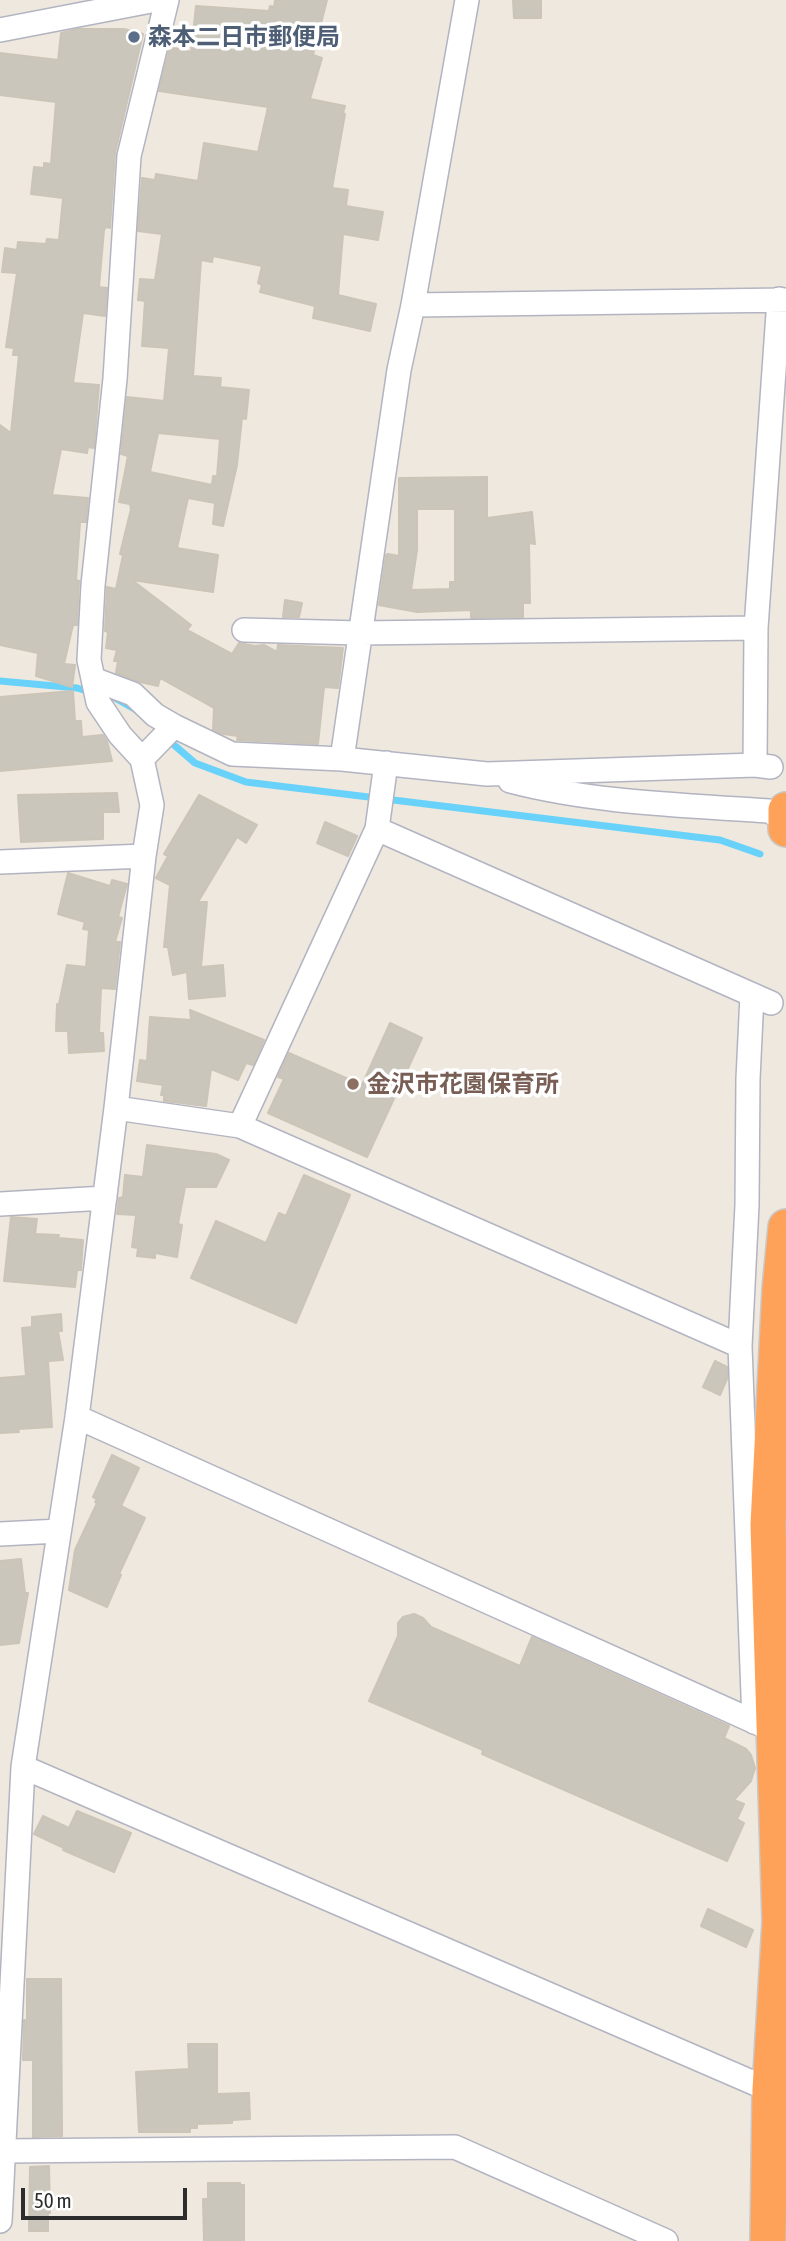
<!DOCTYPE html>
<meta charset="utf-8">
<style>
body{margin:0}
#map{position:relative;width:786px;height:2241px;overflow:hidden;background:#efe8de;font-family:"Asap Condensed",sans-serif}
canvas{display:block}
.scale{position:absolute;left:21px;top:2188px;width:166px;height:32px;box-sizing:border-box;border:4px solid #2c2c2c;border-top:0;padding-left:9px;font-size:21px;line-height:24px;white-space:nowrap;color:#2c2c2c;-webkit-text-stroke:5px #fff;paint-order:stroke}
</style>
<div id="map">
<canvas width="786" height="2241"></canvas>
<div class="scale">50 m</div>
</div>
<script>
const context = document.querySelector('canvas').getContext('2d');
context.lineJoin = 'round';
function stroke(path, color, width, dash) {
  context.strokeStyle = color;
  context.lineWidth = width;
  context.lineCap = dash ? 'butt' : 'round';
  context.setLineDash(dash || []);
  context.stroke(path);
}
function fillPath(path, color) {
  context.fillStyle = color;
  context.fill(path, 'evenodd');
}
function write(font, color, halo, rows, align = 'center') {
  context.font = font + ' "Asap Condensed","Noto Sans JP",sans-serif';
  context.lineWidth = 7;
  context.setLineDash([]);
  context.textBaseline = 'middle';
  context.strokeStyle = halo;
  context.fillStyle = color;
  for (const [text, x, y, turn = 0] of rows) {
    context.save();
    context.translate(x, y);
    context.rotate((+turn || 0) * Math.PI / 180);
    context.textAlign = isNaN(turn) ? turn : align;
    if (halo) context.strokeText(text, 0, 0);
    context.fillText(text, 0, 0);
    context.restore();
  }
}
stroke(new Path2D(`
 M 0,681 L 77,688 L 93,693
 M 115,698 L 138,711
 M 167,739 L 195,763 L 246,782 L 720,840 L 760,854`), '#68d2fa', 7);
const building = new Path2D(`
 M 275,0 L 327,0 L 313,55 L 322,58 L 310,99 L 345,106 L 343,113 L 345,114 L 332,188 L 348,190 L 346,206 L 383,212 L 378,240 L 343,234 L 338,295 L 376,304 L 370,331 L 313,318 L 315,306 L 260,292 L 262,285 L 258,283 L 262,266 L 213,256 L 212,262 L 201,260 L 193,376 L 221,378 L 220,387 L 249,390 L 246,419 L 242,418 L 237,465 L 223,526 L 213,524 L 215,503 L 188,498 L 177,548 L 218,555 L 213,592 L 132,580 L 191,625 L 187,630 L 232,654 L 239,643 L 255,646 L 264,645 L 277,652 L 278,645 L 343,648 L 338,688 L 324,687 L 318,744 L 237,740 L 238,736 L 223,734 L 213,730 L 214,708 L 160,678 L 158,686 L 140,682 L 116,673 L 118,661 L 114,661 L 117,650 L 106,648 L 108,632 L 105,631 L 107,587 L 116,589 L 123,555 L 120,554 L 131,509 L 130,504 L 119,502 L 128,456 L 121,454 L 127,397 L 164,401 L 169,348 L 142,346 L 145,301 L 138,300 L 140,279 L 155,280 L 162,234 L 138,231 L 142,178 L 155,180 L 156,174 L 198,181 L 204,143 L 258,152 L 268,107 L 159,91 L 170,47 L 191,52 L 196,6 L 269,11 L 270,6 L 274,7 ZM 158,433 L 220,439 L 217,476 L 213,476 L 212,485 L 150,472 Z
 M 513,0 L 541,0 L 541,18 L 514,18 Z
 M 78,29 L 124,29 L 143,34 L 115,153 L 110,228 L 106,227 L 104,230 L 99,287 L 107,288 L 105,316 L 83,313 L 73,383 L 99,385 L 94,448 L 88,447 L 87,453 L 61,449 L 52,495 L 88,498 L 86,522 L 80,522 L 76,580 L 79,581 L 77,625 L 73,625 L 64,664 L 75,665 L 72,687 L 36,676 L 38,653 L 0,645 L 0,425 L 11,433 L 19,355 L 13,355 L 14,348 L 6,347 L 17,273 L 2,272 L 5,248 L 17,250 L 18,242 L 46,244 L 47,239 L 59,240 L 63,198 L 31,194 L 34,167 L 44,168 L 44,163 L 51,164 L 56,102 L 0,95 L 0,53 L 58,60 L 61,33 Z
 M 487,477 L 487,518 L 532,512 L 535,544 L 529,543 L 530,603 L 523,603 L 523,617 L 471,618 L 471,610 L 417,612 L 379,605 L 386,555 L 388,554 L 399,556 L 399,478 ZM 417,509 L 455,509 L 455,582 L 450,582 L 450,589 L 411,590 L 417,550 Z
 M 285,600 L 302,603 L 299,617 L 283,617 Z
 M 73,691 L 75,721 L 81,721 L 82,737 L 103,735 L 107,741 L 112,761 L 0,771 L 0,697 Z
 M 117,793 L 119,812 L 103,812 L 103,839 L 21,842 L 18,795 Z
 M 199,795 L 257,825 L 246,843 L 237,837 L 198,902 L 207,902 L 201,967 L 223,965 L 225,996 L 189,999 L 187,972 L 173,975 L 168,947 L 164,947 L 170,885 L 156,878 L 168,856 L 164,854 Z
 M 325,822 L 357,836 L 348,856 L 317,843 Z
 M 68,873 L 110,886 L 112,880 L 127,884 L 118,917 L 122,918 L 115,942 L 120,942 L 115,989 L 101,988 L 99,1033 L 103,1033 L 104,1051 L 69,1053 L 68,1031 L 56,1031 L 57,1004 L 59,1004 L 67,965 L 86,967 L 89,930 L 83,929 L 85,922 L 58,914 Z
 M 190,1010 L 264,1040 L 253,1065 L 246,1063 L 238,1080 L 211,1069 L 206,1106 L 164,1101 L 164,1095 L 161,1095 L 163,1085 L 137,1081 L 140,1060 L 147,1061 L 150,1017 L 191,1020 Z
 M 390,1023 L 422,1038 L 367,1157 L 268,1113 L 284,1079 L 278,1077 L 289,1053 L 362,1085 Z
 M 147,1145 L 216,1154 L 229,1160 L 216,1187 L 185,1187 L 178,1224 L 182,1225 L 177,1257 L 155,1253 L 155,1258 L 137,1256 L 138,1248 L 132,1247 L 136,1215 L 117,1214 L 119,1198 L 123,1197 L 125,1175 L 143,1177 Z
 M 304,1175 L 350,1195 L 296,1323 L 191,1278 L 216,1221 L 266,1243 L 279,1213 L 286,1216 Z
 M 11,1217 L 37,1219 L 35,1234 L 59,1235 L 58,1238 L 83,1240 L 81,1270 L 77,1270 L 75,1287 L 4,1281 Z
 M 61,1314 L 62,1331 L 58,1331 L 63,1360 L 48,1361 L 52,1427 L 18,1429 L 19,1432 L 0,1433 L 0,1378 L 26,1376 L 22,1328 L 32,1327 L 32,1317 Z
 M 715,1361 L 727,1367 L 727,1379 L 720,1395 L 703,1387 Z
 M 112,1455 L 139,1468 L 121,1506 L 145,1518 L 119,1574 L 121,1575 L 107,1607 L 69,1590 L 75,1550 L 97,1503 L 95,1502 L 97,1499 L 93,1497 Z
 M 21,1559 L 25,1593 L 28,1593 L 19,1643 L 0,1645 L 0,1561 Z
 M 414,1614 L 423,1618 L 431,1627 L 520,1666 L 532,1637 L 729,1726 L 724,1738 L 746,1749 L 751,1755 L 755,1768 L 751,1781 L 734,1800 L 744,1804 L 737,1819 L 744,1823 L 727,1861 L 482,1754 L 483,1750 L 369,1701 L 398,1636 L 398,1623 L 403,1617 Z
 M 77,1811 L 131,1833 L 114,1872 L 63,1850 L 64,1848 L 34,1834 L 43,1816 L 69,1828 Z
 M 708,1909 L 753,1930 L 746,1947 L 701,1926 Z
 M 27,1979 L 61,1979 L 62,2136 L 33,2137 L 33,2060 L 23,2060 L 24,2020 L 27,2020 Z
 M 188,2044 L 217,2044 L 217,2094 L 249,2093 L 250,2119 L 232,2120 L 232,2123 L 197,2124 L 197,2128 L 190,2128 L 190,2132 L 139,2132 L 136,2072 L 189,2069 Z
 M 49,2166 L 50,2213 L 48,2213 L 48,2231 L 29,2231 L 30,2167 Z
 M 208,2183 L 240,2183 L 240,2185 L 244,2185 L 244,2241 L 204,2241 L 203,2199 L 208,2199 Z`);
fillPath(building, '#cac6bc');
stroke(building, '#cbc4b7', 2);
const minor = new Path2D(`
 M 0,30 L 156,0
 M 413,305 L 786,300
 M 244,630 L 360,633 L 756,628
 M 93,679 L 133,694 L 155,715 L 174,726 L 232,754 L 342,759 L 487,774 L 755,765 L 771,767
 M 142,759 L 174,726
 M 342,759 L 399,370 L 413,305 L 467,0
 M 755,765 L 756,628 L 779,299
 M 510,781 C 594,803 683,805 769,811 L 786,821
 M 377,829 L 386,763
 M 0,862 L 144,856
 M 116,1108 L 240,1126 L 740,1346 L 747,1205 L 748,1079 L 752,995
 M 240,1126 L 377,829 L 771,1003
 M 0,1204 L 105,1198
 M 740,1346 L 754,1722
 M 77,1417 L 786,1736
 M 0,1534 L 59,1531
 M 23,1767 L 770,2090
 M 3,2151 L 455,2147 L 666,2241
 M 0,2221 L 23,1767 L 77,1417 L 116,1108 L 144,856 L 152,805 L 142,759 L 120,735 L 98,702 L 89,660 L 93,585 L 115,379 L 129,156 L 167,0`);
const highway = new Path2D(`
 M 786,810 L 786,829
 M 768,2241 L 770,2090 L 780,1922 L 768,1525 L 780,1289 L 786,1227`);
stroke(minor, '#b2b4c1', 26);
stroke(highway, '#c8c8c8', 38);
stroke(minor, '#fff', 23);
stroke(highway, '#ffa259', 35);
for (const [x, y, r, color] of [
 [134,37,7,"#5c6f8a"],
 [353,1084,7,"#8d6e63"]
]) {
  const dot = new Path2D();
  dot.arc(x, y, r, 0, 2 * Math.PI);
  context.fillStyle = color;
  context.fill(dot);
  stroke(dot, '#fff', 2.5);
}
write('bold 24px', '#4e5e75', '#fff', [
 ["森本二日市郵便局",148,37]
], 'left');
write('bold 24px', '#785e54', '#fff', [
 ["金沢市花園保育所",367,1084]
], 'left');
</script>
